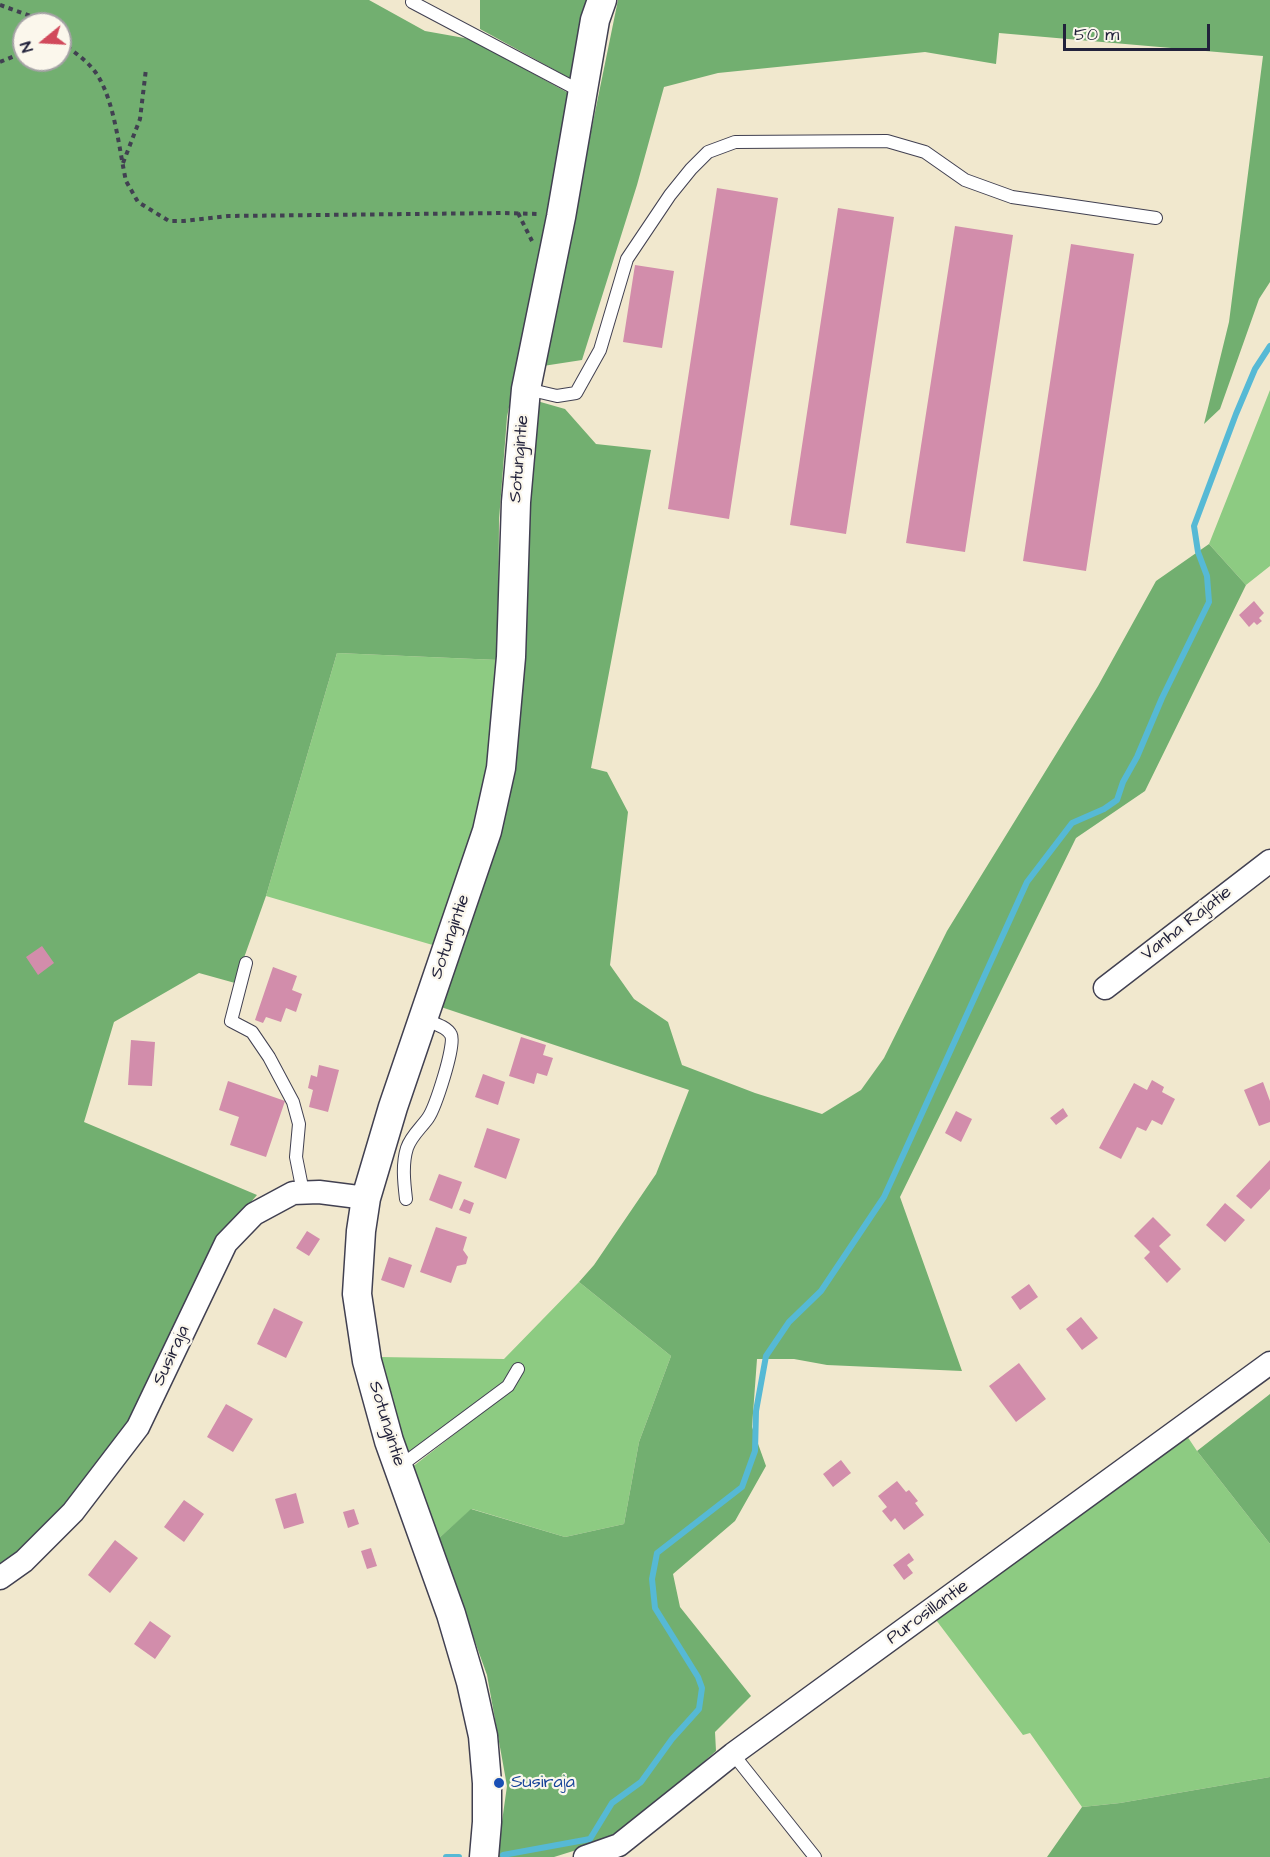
<!DOCTYPE html>
<style>
body{margin:0}
#map{position:relative;width:1270px;height:1857px;overflow:hidden;background:#f1e8ce;font-family:"Architects Daughter",sans-serif}
canvas{display:block}
.north{position:absolute;left:12px;top:12px;width:60px;height:60px;box-sizing:border-box;background:#fbf7ec;border:2px solid #a4a2a5;border-radius:50%;rotate:252deg;font-size:16px;font-weight:700;line-height:24px;text-align:center;color:#22223b}
.north::after{content:'';display:block;margin:auto;width:21px;height:27px;background:#d1495b;clip-path:polygon(50% 0,100% 100%,50% 72%,0 100%)}
.scale{position:absolute;left:1063px;top:24px;width:147px;height:27px;box-sizing:border-box;border:3px solid #22223b;border-top:0;padding-left:8px;font-size:18px;line-height:21px;white-space:nowrap;color:#22223b;-webkit-text-stroke:4px #fbf7ec;paint-order:stroke}
</style>
<div id="map">
<canvas width="1270" height="1857"></canvas>
<div class="north">N</div>
<div class="scale">50 m</div>
</div>
<script>
const context = document.querySelector('canvas').getContext('2d');
context.lineJoin = 'round';
function fillPath(path, color) {
  context.fillStyle = color;
  context.fill(path, 'evenodd');
}
function stroke(path, color, width, dash) {
  context.strokeStyle = color;
  context.lineWidth = width;
  context.lineCap = dash ? 'butt' : 'round';
  context.setLineDash(dash || []);
  context.stroke(path);
}
function write(font, color, halo, rows, align = 'center') {
  context.font = font + ' "Architects Daughter",sans-serif';
  context.lineWidth = 4.5;
  context.setLineDash([]);
  context.textBaseline = 'middle';
  context.strokeStyle = halo;
  context.fillStyle = color;
  for (const [text, x, y, turn = 0] of rows) {
    context.save();
    context.translate(x, y);
    context.rotate((+turn || 0) * Math.PI / 180);
    context.textAlign = isNaN(turn) ? turn : align;
    if (halo) context.strokeText(text, 0, 0);
    context.fillText(text, 0, 0);
    context.restore();
  }
}
fillPath(new Path2D(`
 M 1270,390 L 1270,566 L 1246,585 L 1209,544 Z
 M 337,653 L 498,660 L 495,725 L 477,826 L 436,946 L 266,896 Z
 M 579,1282 L 671,1356 L 639,1442 L 624,1524 L 565,1537 L 472,1509 L 438,1539 L 411,1468 L 502,1397 L 408,1456 L 379,1357 L 504,1359 Z
 M 1181,1427 L 1197,1451 L 1270,1544 L 1270,1777 L 1120,1803 L 1082,1807 L 1030,1733 L 1023,1735 L 930,1612 Z`), '#8dcb82');
fillPath(new Path2D(`
 M 0,0 L 369,0 L 425,31 L 470,39 L 572,95 L 507,417 L 499,520 L 498,660 L 337,653 L 266,896 L 235,983 L 199,973 L 114,1022 L 84,1122 L 257,1195 L 221,1237 L 129,1424 L 71,1501 L 18,1554 L 0,1566 ZM 24,24 L 60,24 L 60,60 L 24,60 Z
 M 480,0 L 591,0 L 573,80 L 480,29 Z
 M 618,0 L 1270,0 L 1270,282 L 1259,299 L 1220,409 L 1204,424 L 1229,322 L 1263,56 L 999,33 L 996,64 L 925,52 L 718,73 L 664,87 L 637,185 L 582,360 L 543,366 Z
 M 537,401 L 565,409 L 596,444 L 651,450 L 591,768 L 607,772 L 628,812 L 610,965 L 634,999 L 668,1022 L 682,1065 L 755,1093 L 822,1114 L 861,1090 L 884,1058 L 947,931 L 1098,686 L 1156,581 L 1209,544 L 1246,585 L 1145,791 L 1076,838 L 900,1197 L 962,1371 L 827,1365 L 794,1359 L 757,1359 L 752,1427 L 766,1466 L 735,1521 L 673,1574 L 680,1607 L 751,1696 L 715,1732 L 716,1751 L 645,1814 L 599,1843 L 554,1857 L 497,1857 L 507,1786 L 487,1675 L 438,1539 L 471,1509 L 565,1537 L 624,1524 L 639,1442 L 671,1356 L 579,1282 L 594,1265 L 656,1174 L 689,1090 L 441,1007 L 494,846 L 530,439 Z
 M 1270,1394 L 1270,1544 L 1197,1451 Z
 M 1270,1777 L 1270,1857 L 1047,1857 L 1082,1807 L 1120,1803 Z`), '#72af70');
stroke(new Path2D(`
 M 503,1855 L 590,1839 L 612,1803 L 641,1782 L 672,1739 L 699,1709 L 702,1688 L 698,1677 L 655,1608 L 652,1579 L 657,1553 L 742,1487 L 755,1451 L 756,1411 L 766,1356 L 789,1322 L 821,1291 L 884,1197 L 1027,882 L 1072,823 L 1104,809 L 1117,800 L 1123,782 L 1137,757 L 1162,698 L 1209,602 L 1207,576 L 1198,552 L 1194,526 L 1236,414 L 1255,369 L 1270,346
 M 446,1857 L 459,1857`), '#56b9d5', 6);
fillPath(new Path2D(`
 M 717,188 L 778,198 L 729,519 L 668,509 Z
 M 838,208 L 894,217 L 846,534 L 790,525 Z
 M 955,226 L 1013,235 L 965,552 L 906,543 Z
 M 1071,244 L 1134,254 L 1086,571 L 1023,561 Z
 M 635,265 L 674,271 L 662,348 L 623,342 Z
 M 1254,601 L 1264,613 L 1259,618 L 1262,621 L 1257,625 L 1254,622 L 1249,627 L 1239,615 Z
 M 42,946 L 54,963 L 38,975 L 26,957 Z
 M 273,967 L 297,976 L 292,990 L 302,994 L 296,1012 L 286,1008 L 281,1022 L 266,1017 L 263,1023 L 255,1020 Z
 M 521,1037 L 546,1045 L 543,1055 L 553,1058 L 547,1076 L 537,1073 L 534,1084 L 509,1076 Z
 M 131,1040 L 155,1042 L 152,1086 L 128,1085 Z
 M 319,1065 L 339,1070 L 328,1112 L 309,1107 L 313,1090 L 308,1088 L 311,1075 L 317,1077 Z
 M 483,1074 L 505,1082 L 498,1105 L 475,1097 Z
 M 1152,1080 L 1164,1087 L 1162,1092 L 1175,1099 L 1162,1125 L 1152,1120 L 1146,1131 L 1137,1127 L 1121,1159 L 1099,1148 L 1134,1083 L 1147,1090 Z
 M 228,1081 L 285,1101 L 266,1157 L 230,1145 L 239,1117 L 219,1110 Z
 M 1263,1082 L 1270,1101 L 1270,1122 L 1259,1126 L 1244,1090 Z
 M 1063,1108 L 1068,1116 L 1056,1125 L 1050,1118 Z
 M 956,1111 L 972,1119 L 961,1142 L 945,1133 Z
 M 487,1128 L 520,1139 L 506,1179 L 474,1167 Z
 M 1270,1160 L 1270,1189 L 1251,1209 L 1236,1196 Z
 M 439,1174 L 462,1182 L 452,1209 L 429,1200 Z
 M 464,1199 L 474,1203 L 470,1214 L 459,1210 Z
 M 1225,1203 L 1245,1220 L 1225,1242 L 1206,1225 Z
 M 1153,1217 L 1171,1235 L 1159,1246 L 1181,1269 L 1167,1283 L 1144,1258 L 1150,1252 L 1134,1236 Z
 M 436,1227 L 467,1237 L 463,1250 L 468,1257 L 466,1264 L 457,1266 L 451,1283 L 420,1272 Z
 M 307,1231 L 320,1239 L 309,1256 L 296,1248 Z
 M 389,1257 L 412,1265 L 404,1288 L 381,1280 Z
 M 1029,1284 L 1038,1297 L 1020,1310 L 1011,1297 Z
 M 274,1308 L 303,1322 L 286,1358 L 257,1344 Z
 M 1081,1317 L 1098,1338 L 1082,1350 L 1066,1329 Z
 M 1019,1363 L 1046,1399 L 1016,1422 L 989,1386 Z
 M 226,1404 L 253,1419 L 233,1452 L 207,1437 Z
 M 841,1460 L 851,1473 L 833,1487 L 823,1474 Z
 M 897,1481 L 906,1492 L 909,1490 L 918,1501 L 915,1503 L 924,1515 L 904,1530 L 895,1518 L 891,1522 L 882,1511 L 887,1507 L 878,1496 Z
 M 296,1493 L 304,1523 L 284,1529 L 275,1499 Z
 M 184,1500 L 204,1514 L 184,1542 L 164,1527 Z
 M 354,1509 L 359,1524 L 348,1528 L 343,1512 Z
 M 115,1540 L 138,1558 L 110,1593 L 88,1575 Z
 M 371,1548 L 377,1566 L 367,1569 L 361,1551 Z
 M 909,1553 L 914,1560 L 907,1565 L 913,1573 L 904,1580 L 893,1565 Z
 M 150,1621 L 171,1636 L 155,1659 L 134,1644 Z`), '#d28dab');
const service = new Path2D(`
 M 412,2 L 582,92
 M 527,389 L 557,396 L 576,393 L 600,350 L 627,259 L 670,195 L 691,169 L 708,152 L 735,142 L 887,141 L 925,152 L 965,180 L 1012,197 L 1156,218
 M 246,963 L 231,1021 L 252,1032 L 269,1057 L 293,1102 L 299,1124 L 296,1157 L 303,1192
 M 406,1199 C 404,1182 402,1164 407,1148 C 411,1136 421,1128 428,1118 C 435,1108 456,1045 451,1035 C 447,1026 432,1023 423,1019
 M 399,1467 L 508,1386 L 518,1369
 M 733,1754 L 815,1857`);
const minor = new Path2D(`
 M 1105,988 L 1270,861
 M 0,1578 L 24,1561 L 73,1512 L 138,1427 L 226,1243 L 254,1214 L 293,1193 L 319,1192 L 366,1198
 M 585,1857 L 619,1845 L 733,1754 L 1270,1363`);
const tertiary = new Path2D(`
 M 484,1857 L 487,1822 L 487,1783 L 483,1736 L 471,1682 L 451,1614 L 389,1441 L 367,1361 L 357,1294 L 361,1231 L 366,1198 L 393,1107 L 487,831 L 501,768 L 511,657 L 516,502 L 526,389 L 561,217 L 595,20 L 602,0`);
stroke(service, '#414051', 14);
stroke(minor, '#414051', 25);
stroke(tertiary, '#414051', 31);
stroke(new Path2D(`
 M 0,5 L 31,16 L 40,24
 M 60,41 C 73,52 88,60 98,76 C 115,104 119,149 126,181 L 138,202 L 169,221 L 184,221 L 228,216 L 504,213 L 539,214
 M 0,62 L 24,52
 M 123,163 L 140,119 L 146,69
 M 518,213 L 532,241`), '#414051', 4, [4.5, 4.5]);
stroke(service, '#fff', 12);
stroke(minor, '#fff', 22);
stroke(tertiary, '#fff', 28);
for (const [x, y, r, color] of [
 [499,1783,6,"#1a4fb4"]
]) {
  const dot = new Path2D();
  dot.arc(x, y, r, 0, 2 * Math.PI);
  context.fillStyle = color;
  context.fill(dot);
  stroke(dot, '#fbf7ec', 2);
}
write('18px', '#22223b', '#fbf7ec', [
 ["Sotungintie",520,459,-85],
 ["Vanha Rajatie",1187,924,-38],
 ["Sotungintie",451,937,-71],
 ["Susiraja",172,1356,-65],
 ["Sotungintie",386,1424,73],
 ["Purosillantie",928,1613,-36]
]);
write('18px', '#164399', '#fbf7ec', [
 ["Susiraja",511,1783]
], 'left');
</script>
